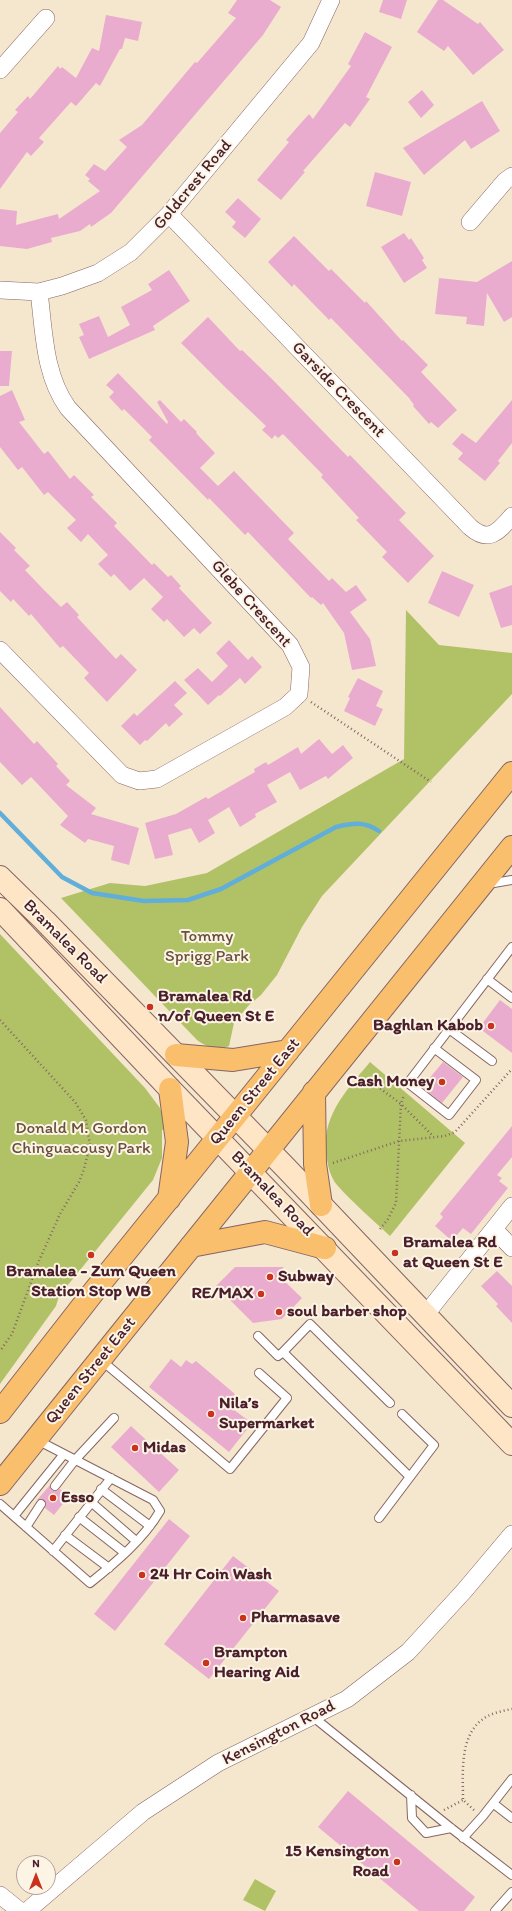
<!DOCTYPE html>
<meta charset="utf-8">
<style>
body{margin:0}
#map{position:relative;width:512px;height:1911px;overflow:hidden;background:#f5e7ce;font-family:Itim,sans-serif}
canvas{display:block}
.north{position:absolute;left:16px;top:1855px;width:40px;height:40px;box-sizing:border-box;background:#fcf5e5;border:1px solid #b59f9b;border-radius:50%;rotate:0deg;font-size:11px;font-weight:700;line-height:16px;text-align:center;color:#4a1f2b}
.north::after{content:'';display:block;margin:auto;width:14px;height:18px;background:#c8321e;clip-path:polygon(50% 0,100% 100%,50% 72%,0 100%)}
</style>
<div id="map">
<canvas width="512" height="1911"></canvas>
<div class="north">N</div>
</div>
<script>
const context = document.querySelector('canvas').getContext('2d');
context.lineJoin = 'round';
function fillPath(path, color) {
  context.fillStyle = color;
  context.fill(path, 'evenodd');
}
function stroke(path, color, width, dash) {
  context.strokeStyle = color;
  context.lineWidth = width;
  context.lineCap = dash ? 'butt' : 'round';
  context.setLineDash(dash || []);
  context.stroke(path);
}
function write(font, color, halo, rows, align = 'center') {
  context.font = font + ' Itim,sans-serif';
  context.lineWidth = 4;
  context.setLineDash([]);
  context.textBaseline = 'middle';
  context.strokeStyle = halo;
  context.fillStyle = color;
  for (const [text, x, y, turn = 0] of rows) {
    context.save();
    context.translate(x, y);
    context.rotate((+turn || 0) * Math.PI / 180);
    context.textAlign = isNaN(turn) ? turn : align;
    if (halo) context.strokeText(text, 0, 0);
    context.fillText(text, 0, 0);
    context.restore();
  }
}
fillPath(new Path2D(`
 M 406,610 L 439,645 L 512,653 L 512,694 L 322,896 L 302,927 L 277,975 L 261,995 L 249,1005 L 234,1023 L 229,1046 C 218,1051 206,1047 197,1040 L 61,898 L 110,883 L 145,886 L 207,873 L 404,759 Z
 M 0,934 L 145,1088 L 160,1108 L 167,1129 L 162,1130 L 162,1158 L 153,1180 L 59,1296 L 56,1306 L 0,1384 Z
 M 370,1062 L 465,1143 L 390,1236 C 372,1219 353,1203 337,1185 C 331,1178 328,1167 327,1159 C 319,1118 346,1091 370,1062 Z
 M 255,1879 L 276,1891 L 265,1911 L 243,1900 Z`), '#b1c266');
stroke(new Path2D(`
 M 0,813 L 62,877 L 92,893 L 144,901 L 188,900 L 221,889 L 336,827 C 353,823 364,821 379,831`), '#60aed9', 4.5);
fillPath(new Path2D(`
 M 237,0 L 270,0 L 281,7 L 263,35 L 111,213 L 91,227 L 90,224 L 80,231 L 51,238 L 52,242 L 27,249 L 0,246 L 0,209 L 17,211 L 16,225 L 58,214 L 59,219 L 100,191 L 88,181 L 90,179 L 85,175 L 94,164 L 105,171 L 127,147 L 119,140 L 142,125 L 195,62 L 197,63 L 236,18 L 228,13 Z
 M 383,0 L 407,0 L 401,19 L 379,12 Z
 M 438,0 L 443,0 L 478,24 L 480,22 L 504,50 L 473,75 L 448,46 L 444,51 L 417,32 Z
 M 106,15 L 142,22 L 138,41 L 125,38 L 122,49 L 120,49 L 100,86 L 96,83 L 76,106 L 71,102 L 39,138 L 44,142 L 31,156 L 27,152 L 0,189 L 0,133 L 18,112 L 15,110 L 28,96 L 30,99 L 58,66 L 60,69 L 62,67 L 76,78 L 92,48 L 99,51 Z
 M 365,32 L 392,47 L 366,97 L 370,99 L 350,127 L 345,123 L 303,171 L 305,172 L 281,200 L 257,180 L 289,142 L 286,140 L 309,114 L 313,119 L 351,66 L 348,64 Z
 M 422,90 L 434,105 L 421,118 L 408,102 Z
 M 482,101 L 500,131 L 471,149 L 465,140 L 424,175 L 403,148 Z
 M 375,172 L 411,182 L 402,216 L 366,206 Z
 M 238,198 L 261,219 L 245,238 L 232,227 L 236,222 L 225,212 Z
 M 404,233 L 409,240 L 411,238 L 424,258 L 422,260 L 427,268 L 404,283 L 381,247 Z
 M 294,236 L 329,271 L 331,269 L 365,303 L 366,301 L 402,341 L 403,340 L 428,365 L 421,372 L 457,410 L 438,428 L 431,422 L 429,424 L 413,406 L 414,405 L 409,398 L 331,318 L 329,320 L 294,284 L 292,287 L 268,262 Z
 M 512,261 L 512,317 L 504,322 L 487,293 L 484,326 L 466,324 L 467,317 L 435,314 L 439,278 L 477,282 Z
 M 169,270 L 190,301 L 153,326 L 155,330 L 89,359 L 79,337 L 84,335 L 79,324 L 99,316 L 108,337 L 130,325 L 121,307 L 152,290 L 148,284 Z
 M 208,317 L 240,351 L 242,350 L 271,378 L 348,457 L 350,455 L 406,513 L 399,520 L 434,556 L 408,583 L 382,557 L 387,552 L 356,520 L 359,518 L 321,477 L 323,475 L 283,434 L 278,438 L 275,435 L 272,439 L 262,430 L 266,426 L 227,389 L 181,343 Z
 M 0,351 L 12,351 L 9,386 L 0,386 Z
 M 118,373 L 167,424 L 168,422 L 157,402 L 160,400 L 181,422 L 184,419 L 197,432 L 196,433 L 215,453 L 200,468 L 218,486 L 234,471 L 294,533 L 288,539 L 329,581 L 332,578 L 346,592 L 356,585 L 367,600 L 350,612 L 370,639 L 376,666 L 352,670 L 344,633 L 323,603 L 321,605 L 312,597 L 311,598 L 248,532 L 245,535 L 209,498 L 208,500 L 149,440 L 152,437 L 124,409 L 122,411 L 109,397 L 114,392 L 106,385 Z
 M 12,390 L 25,420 L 19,422 L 44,454 L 48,451 L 70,479 L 74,475 L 94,495 L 91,497 L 117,523 L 114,526 L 152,565 L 154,563 L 168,577 L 171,575 L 181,586 L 179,588 L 212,623 L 200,634 L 194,628 L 184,637 L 167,619 L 164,622 L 151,609 L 163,597 L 144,578 L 130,591 L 114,574 L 111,577 L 98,564 L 108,555 L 88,534 L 81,542 L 67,528 L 76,520 L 48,492 L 44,495 L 22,467 L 18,470 L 0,447 L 0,396 Z
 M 512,400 L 512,443 L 498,461 L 500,463 L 485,481 L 458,459 L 463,453 L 452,444 L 462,433 L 476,443 Z
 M 0,532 L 16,548 L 14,550 L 30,566 L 25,570 L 43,589 L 61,607 L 67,602 L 79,615 L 77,617 L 116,659 L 121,654 L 137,670 L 107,702 L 84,678 L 89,673 L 63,646 L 60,648 L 31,614 L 29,616 L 13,599 L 11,602 L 0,591 Z
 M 442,571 L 474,585 L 459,617 L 428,603 Z
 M 512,585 L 512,625 L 501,628 L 489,593 Z
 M 229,640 L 248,660 L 252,656 L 262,667 L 245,684 L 240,678 L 220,696 L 219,695 L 208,705 L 184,680 L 198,668 L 212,682 L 228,666 L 216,653 Z
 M 358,678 L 383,691 L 376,706 L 383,709 L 375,726 L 344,711 L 350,698 L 348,697 Z
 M 175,681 L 187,693 L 174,705 L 183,714 L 169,727 L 166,723 L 147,741 L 145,740 L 140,745 L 121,726 L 134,713 L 137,716 Z
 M 0,707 L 34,744 L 37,741 L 58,764 L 56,766 L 70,781 L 66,785 L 96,808 L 91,814 L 139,828 L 129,865 L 111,860 L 114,846 L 88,839 L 85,843 L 60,825 L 68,816 L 31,777 L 22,785 L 0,762 Z
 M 319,739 L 332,754 L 343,745 L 353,758 L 328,779 L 326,776 L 300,790 L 290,772 L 267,785 L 277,802 L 255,814 L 256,817 L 240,827 L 229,807 L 208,820 L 215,833 L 199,843 L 191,828 L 168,835 L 173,855 L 155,859 L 145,823 L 176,814 L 206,797 L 208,799 L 255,772 L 254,769 L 266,762 L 268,765 L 298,747 L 301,754 Z
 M 500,1000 L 512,1009 L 512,1053 L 479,1028 Z
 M 443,1062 L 463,1077 L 442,1103 L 422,1087 Z
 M 512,1126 L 512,1157 L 497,1175 L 502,1178 L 499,1181 L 508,1188 L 471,1234 L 463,1228 L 452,1241 L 435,1226 L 443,1217 L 440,1214 Z
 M 235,1267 L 284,1267 L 277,1274 L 302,1298 L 282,1319 L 253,1323 L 216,1286 Z
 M 497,1271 L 512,1286 L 512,1323 L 496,1306 L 498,1304 L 481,1286 Z
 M 171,1359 L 181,1367 L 186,1360 L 192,1364 L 196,1361 L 235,1394 L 227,1405 L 252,1423 L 229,1452 L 149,1387 Z
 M 131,1426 L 179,1470 L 159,1492 L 111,1447 Z
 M 50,1485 L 52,1491 L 57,1491 L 60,1489 L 69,1496 L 54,1515 L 45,1508 L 46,1504 L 44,1500 L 37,1500 Z
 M 169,1519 L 190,1536 L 115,1631 L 94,1614 Z
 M 233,1556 L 279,1591 L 209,1679 L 164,1644 Z
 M 348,1791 L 475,1897 L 464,1911 L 419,1911 L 318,1827 Z`), '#eaacce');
const service = new Path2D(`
 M 488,884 L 512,880
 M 487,979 L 512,998
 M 449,1029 L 492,1061
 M 434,1048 L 476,1080 L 449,1115 L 408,1083 L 512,947
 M 258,1336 L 278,1356 L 283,1352
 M 101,1360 L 230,1469 L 287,1398 L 259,1373
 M 390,1403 L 310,1324 L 283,1352 L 410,1477
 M 55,1486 L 75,1460 L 114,1418
 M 101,1489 L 150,1526
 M 91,1502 L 136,1541
 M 0,1504 L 90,1583 C 115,1563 143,1540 160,1511 L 153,1500 L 37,1440
 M 14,1516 L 64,1454
 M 79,1517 L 125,1553
 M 379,1518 L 434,1445 L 402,1414
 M 26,1527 L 41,1504
 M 65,1535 L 109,1568
 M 53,1551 L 111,1478
 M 312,1716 L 451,1828 L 512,1875
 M 411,1795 L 412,1818 L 426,1833 L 451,1828
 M 494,1804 L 512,1818
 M 463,1838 L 483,1816 L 512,1779
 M 495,1911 L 512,1892`);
const minor = new Path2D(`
 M 0,70 L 46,18
 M 169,214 L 470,527 C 489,544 499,531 512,516
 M 470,222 L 505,181 L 512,176
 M 0,290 L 39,292 L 62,286 L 98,273 L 131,252 L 169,214 L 311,43 L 331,0
 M 0,650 L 122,775 L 139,781 L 157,779 L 285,707 L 299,694 L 301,667 L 290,645 L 68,408 C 44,375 44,331 39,292
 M 494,1229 L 512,1248
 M 426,1314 L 512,1206
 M 0,1895 L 20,1911
 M 27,1911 L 143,1812 L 218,1763 L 347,1699 L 408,1652 L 464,1591 L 512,1534`);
const secondary = new Path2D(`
 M 0,877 L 45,921 L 285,1167 L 512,1406
 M 0,909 L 170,1089 L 512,1444`);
const primary = new Path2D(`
 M 176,1055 L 233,1060 L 288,1051
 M 314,1092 L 315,1164 L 321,1205
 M 169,1199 L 177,1142 L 170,1089
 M 191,1246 L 265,1232 L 325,1248
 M 0,1412 L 95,1290 L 512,773
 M 0,1484 L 512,847`);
stroke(service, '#866564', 10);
stroke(minor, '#866564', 18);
stroke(secondary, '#866564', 24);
stroke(primary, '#866564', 24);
stroke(new Path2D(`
 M 311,702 L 431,782
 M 0,1020 L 75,1102 L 86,1120 L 90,1145 L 84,1169 L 79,1182 L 60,1214 L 38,1263 L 12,1334 L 0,1351
 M 377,1086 L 401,1104 L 433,1136
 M 333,1163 L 399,1141 L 445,1136 L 455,1132 L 512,1069
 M 380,1229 L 388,1219 L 396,1203 L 401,1104 L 404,1095
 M 444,1810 L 463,1800
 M 474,1810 L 463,1800 C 463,1774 459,1736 483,1719 C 491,1713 502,1711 512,1709`), '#866564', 2.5, [1, 3]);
stroke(service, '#fff', 8);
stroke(minor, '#fff', 17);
stroke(secondary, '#fde5c5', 22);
stroke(primary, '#f9bf6d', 22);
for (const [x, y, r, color] of [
 [150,1007,4,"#c8321e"],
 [491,1026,4,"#c8321e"],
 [442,1082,4,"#c8321e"],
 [395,1253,4,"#c8321e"],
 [91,1255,4,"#c8321e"],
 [270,1277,4,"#c8321e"],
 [261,1294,4,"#c8321e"],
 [279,1312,4,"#c8321e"],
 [211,1414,4,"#c8321e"],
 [135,1448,4,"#c8321e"],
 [53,1498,4,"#c8321e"],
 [142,1575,4,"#c8321e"],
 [243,1618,4,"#c8321e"],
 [206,1663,4,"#c8321e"],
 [397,1862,4,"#c8321e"]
]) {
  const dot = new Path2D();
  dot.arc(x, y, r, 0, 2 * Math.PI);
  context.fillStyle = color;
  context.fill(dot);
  stroke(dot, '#fcf5e5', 1.5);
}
write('17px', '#4a1f2b', '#fcf5e5', [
 ["Goldcrest Road",193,185,-50],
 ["Garside Crescent",338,390,46],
 ["Glebe Crescent",251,604,48],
 ["Bramalea Road",65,942,45],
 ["Queen Street East",255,1092,-51],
 ["Bramalea Road",272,1194,46],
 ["Queen Street East",91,1371,-51],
 ["Kensington Road",279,1733,-27]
]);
write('17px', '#69503d', '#fcf5e5', [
 ["Tommy",207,937],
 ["Sprigg Park",207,957],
 ["Donald M. Gordon",81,1129],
 ["Chinguacousy Park",81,1149]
]);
write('bold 17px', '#4a1f2b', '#fcf5e5', [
 ["Bramalea Rd",158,997],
 ["n/of Queen St E",158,1017],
 ["Baghlan Kabob",483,1026,"right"],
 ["Cash Money",434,1082,"right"],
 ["Bramalea Rd",403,1243],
 ["at Queen St E",403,1263],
 ["Bramalea - Zum Queen",91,1272,"center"],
 ["Station Stop WB",91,1292,"center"],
 ["Subway",278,1277],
 ["RE/MAX",253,1294,"right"],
 ["soul barber shop",287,1312],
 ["Nila’s",219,1404],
 ["Supermarket",219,1424],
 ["Midas",143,1448],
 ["Esso",61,1498],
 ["24 Hr Coin Wash",150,1575],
 ["Pharmasave",251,1618],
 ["Brampton",214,1653],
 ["Hearing Aid",214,1673],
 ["15 Kensington",389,1852,"right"],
 ["Road",389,1872,"right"]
], 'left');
</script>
